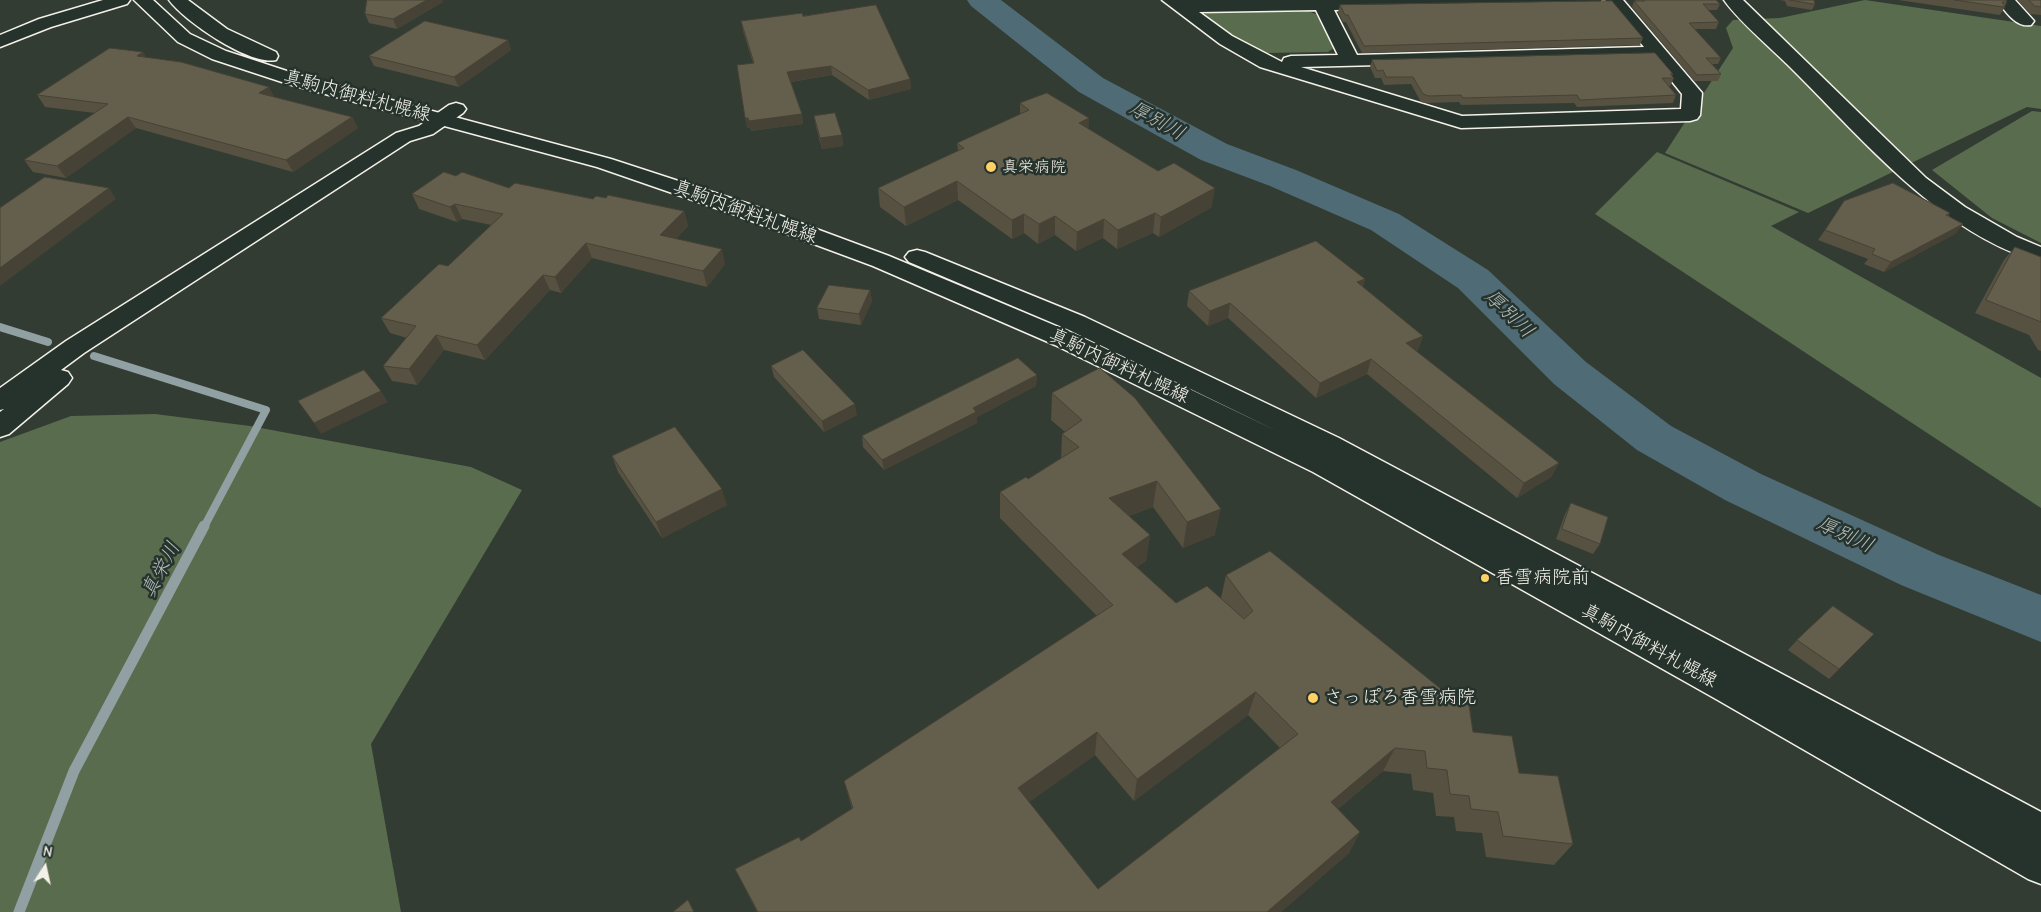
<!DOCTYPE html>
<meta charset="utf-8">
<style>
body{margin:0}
#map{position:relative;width:2041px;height:912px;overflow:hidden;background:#323c33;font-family:"Comic Neue",sans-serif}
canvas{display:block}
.north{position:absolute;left:20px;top:842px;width:50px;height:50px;-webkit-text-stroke:4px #26332d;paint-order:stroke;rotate:10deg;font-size:14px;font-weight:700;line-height:20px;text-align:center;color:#f4f1e8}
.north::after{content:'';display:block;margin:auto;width:18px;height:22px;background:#f4f1e8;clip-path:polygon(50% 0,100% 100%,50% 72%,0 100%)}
</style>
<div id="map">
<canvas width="2041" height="912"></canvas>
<div class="north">N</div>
</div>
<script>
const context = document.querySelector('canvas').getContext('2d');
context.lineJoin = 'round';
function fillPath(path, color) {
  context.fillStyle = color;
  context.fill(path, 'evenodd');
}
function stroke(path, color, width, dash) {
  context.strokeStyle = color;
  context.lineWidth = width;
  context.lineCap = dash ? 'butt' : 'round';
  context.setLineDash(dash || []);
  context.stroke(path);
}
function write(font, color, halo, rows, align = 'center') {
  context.font = font + ' "Comic Neue","Klee One",sans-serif';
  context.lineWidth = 5;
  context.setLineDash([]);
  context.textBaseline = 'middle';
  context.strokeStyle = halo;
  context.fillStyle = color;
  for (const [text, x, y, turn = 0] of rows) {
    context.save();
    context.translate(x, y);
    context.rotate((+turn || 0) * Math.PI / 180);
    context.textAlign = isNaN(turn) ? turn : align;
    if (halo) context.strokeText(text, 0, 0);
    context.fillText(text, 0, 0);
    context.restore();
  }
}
fillPath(new Path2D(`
 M 1865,0 L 2041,26 L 2041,109 L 2027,107 L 1808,213 L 1665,153 L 1733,48 L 1726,28 L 1733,20 L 1780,18 Z
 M 1307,11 L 1316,14 L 1334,48 L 1328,52 L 1265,53 L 1231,39 L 1202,18 L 1207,12 Z
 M 2032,111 L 2041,112 L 2041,243 L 1992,218 L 1932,170 Z
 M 1657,152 L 1799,212 L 1771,226 L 2041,378 L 2041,508 L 1595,214 Z
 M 155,414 L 250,426 L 471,467 L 522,490 L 371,744 L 401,912 L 0,912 L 0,442 L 71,416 Z`), '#5a6c4e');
stroke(new Path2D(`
 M 0,327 L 48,342
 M 94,356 L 266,410 L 204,527`), '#91a1a3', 8);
stroke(new Path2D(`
 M 19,912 L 74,771 L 204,526`), '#91a1a3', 11);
fillPath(new Path2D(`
 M 967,0 L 1001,0 L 1103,78 L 1227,144 L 1296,170 L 1399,214 L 1488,270 L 1586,362 L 1671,426 L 1761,474 L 1939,555 L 2041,595 L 2041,642 L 1901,585 L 1725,500 L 1637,450 L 1554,384 L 1458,288 L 1371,230 L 1270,186 L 1201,160 L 1079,92 L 971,6 Z`), '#4f6b75');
const minor = new Path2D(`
 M 103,0 L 130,0 L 127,4 L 51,27 L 0,47 L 0,35 L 39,19 Z
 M 1162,0 L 1602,0 L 1599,4 L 1593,5 L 1334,10 L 1357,55 L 1644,47 L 1605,0 L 1623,0 L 1702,93 L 1700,115 L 1697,119 L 1690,121 L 1461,128 L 1260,67 L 1220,44 ZM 1316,10 L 1338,55 L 1291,56 L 1284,58 L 1282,62 L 1232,36 L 1199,12 ZM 1653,58 L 1682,94 L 1681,109 L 1462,116 L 1301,67 Z
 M 1724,0 L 1743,0 L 1926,178 L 1965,207 L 2017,237 L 2041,247 L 2041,262 C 1945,237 1864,141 1796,73 C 1776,52 1740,23 1724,0 Z
 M 1997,0 L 2015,0 L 2034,21 L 2031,25 C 2016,28 2005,11 1997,0 Z
 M 456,103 L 463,105 L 466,109 L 463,113 L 433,134 L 410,141 L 84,353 L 61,370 L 68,372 L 72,378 L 68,384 L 9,434 L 0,437 L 0,412 L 4,409 L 0,410 L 0,388 L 66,341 L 396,133 L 419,126 L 449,105 Z`);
const major = new Path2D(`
 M 134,0 L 153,0 L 190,34 L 226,51 L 302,76 L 611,159 L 749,204 L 889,256 L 1073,333 L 1279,432 L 1067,329 L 909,262 L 905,257 L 909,252 L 917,250 L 925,252 L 1085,317 L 1339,438 L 2041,812 L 2041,884 L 2028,879 L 1716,699 L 1313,472 L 1055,345 L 873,266 L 733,214 L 597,167 L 288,84 L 212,59 L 178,42 Z
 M 169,0 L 188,0 L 227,29 L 276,52 L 278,56 L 276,60 C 250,66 184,21 169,0 Z`);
stroke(minor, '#f4f1e8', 3);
stroke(major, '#f4f1e8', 3);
fillPath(minor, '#26332d');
fillPath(major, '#26332d');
fillPath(new Path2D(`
 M 1635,0 L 1716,0 L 1720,4 L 1717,10 L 1708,10 L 1719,22 L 1716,29 L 1695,29 L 1721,58 L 1718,64 L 1712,64 L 1721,74 L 1718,81 L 1694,81 L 1632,7 L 1634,1 L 1636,1 Z
 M 1780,0 L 1814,0 L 1815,4 L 1812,10 L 1787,6 L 1785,1 Z
 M 1898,0 L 2006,0 L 2007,2 L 2005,6 L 2005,7 L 2000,15 Z
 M 2017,0 L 2041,0 L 2041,15 L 2030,14 Z
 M 443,2 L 397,29 L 369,23 L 365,14 Z
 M 1340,5 L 1643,38 L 1640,45 L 1362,53 L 1346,22 L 1343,22 L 1338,12 Z
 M 803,16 L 910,79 L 911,89 L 869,100 L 832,75 L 791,82 L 802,114 L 803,124 L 751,131 L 750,128 L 747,128 L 753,63 L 743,31 L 741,21 Z
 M 508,40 L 511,50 L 459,87 L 374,66 L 369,56 Z
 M 143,52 L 146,57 L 274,97 L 352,117 L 358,128 L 293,172 L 136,128 L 66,178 L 33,172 L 24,160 L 95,113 L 45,107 L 37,95 Z
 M 1372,60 L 1673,74 L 1672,76 L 1674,78 L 1670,86 L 1668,86 L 1676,95 L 1673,103 L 1577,107 L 1574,103 L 1461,105 L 1459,102 L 1426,103 L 1421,102 L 1411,84 L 1384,85 L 1381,78 L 1375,78 L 1370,67 Z
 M 1020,103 L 1089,118 L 1088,129 L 1212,207 L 1159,237 L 1153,233 L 1117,249 L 1103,238 L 1076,251 L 1055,235 L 1038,244 L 1024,233 L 1012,239 L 958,200 L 906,226 L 880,207 L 878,188 L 958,151 L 957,143 L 1020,115 Z
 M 814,116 L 842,135 L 843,146 L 822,149 L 816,127 Z
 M 456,176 L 509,188 L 684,211 L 688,226 L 676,239 L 725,264 L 707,287 L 592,258 L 561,293 L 550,290 L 485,360 L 444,350 L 417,385 L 392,381 L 383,366 L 407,338 L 390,333 L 381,318 L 448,266 L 491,225 L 462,219 L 457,222 L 419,209 L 412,194 Z
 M 1950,213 L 1948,216 L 1963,224 L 1955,234 L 1884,272 L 1864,264 L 1868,259 L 1818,240 L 1825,230 Z
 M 2015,247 L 2041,257 L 2041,351 L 2038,350 L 2029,335 L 1975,313 L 2004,260 Z
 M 1365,279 L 1363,287 L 1423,336 L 1418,350 L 1416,351 L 1559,463 L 1551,477 L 1517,498 L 1367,374 L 1316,398 L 1228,318 L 1208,326 L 1187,306 L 1189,291 Z
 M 870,290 L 872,301 L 861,325 L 819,319 L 817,308 Z
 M 771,366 L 857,415 L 824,432 L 774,377 Z
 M 1100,368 L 1215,535 L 1183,548 L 1153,507 L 1129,516 L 1150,535 L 1146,561 L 1137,567 L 1176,603 L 1221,598 L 1226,575 L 1473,732 L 1519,773 L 1573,844 L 1554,865 L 1486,857 L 1482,833 L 1456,831 L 1454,817 L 1436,816 L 1433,793 L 1413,790 L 1411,774 L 1383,771 L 1338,809 L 1360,832 L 1349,853 L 1281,912 L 757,912 L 735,869 L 801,841 L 852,809 L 844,781 L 1097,616 L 1000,518 L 1000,492 L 1028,479 L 1061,458 L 1062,434 L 1065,432 L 1051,420 L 1052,393 ZM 1248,715 L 1280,748 L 1098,889 L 1029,802 L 1095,755 L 1134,801 Z
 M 1037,375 L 1036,386 L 977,417 L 977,423 L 884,470 L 863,447 L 862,436 Z
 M 612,456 L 727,505 L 662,538 L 618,472 Z
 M 1571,503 L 1600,544 L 1593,554 L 1556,539 L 1565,514 Z
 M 1797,640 L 1839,669 L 1829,679 L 1788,650 Z`), '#565141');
fillPath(new Path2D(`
 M 427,0 L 442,0 L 443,2 L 397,29 L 393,19 Z
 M 508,40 L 511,50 L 459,87 L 454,77 Z
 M 143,52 L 150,63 L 137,56 Z
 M 831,66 L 832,75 L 789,82 L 787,72 Z
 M 910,79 L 911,89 L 869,100 L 868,90 Z
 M 269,87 L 275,98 L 259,93 Z
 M 802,114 L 803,124 L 751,131 L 750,128 L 747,128 L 745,118 Z
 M 128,117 L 136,128 L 66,178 L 57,166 Z
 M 352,117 L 358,128 L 293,172 L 286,160 Z
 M 1089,118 L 1088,137 L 1079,123 Z
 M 842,135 L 843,146 L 822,149 L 820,138 Z
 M 957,181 L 958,200 L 906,226 L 904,207 Z
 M 109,188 L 116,199 L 0,286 L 0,268 Z
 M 1215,188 L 1212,207 L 1159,237 L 1161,217 Z
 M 455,204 L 462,219 L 457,222 L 450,207 Z
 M 684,211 L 688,226 L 665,251 L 660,235 Z
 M 1155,213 L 1153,233 L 1117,249 L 1118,230 Z
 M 1024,214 L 1024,233 L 1012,239 L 1012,220 Z
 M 1055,216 L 1055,235 L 1038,244 L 1039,224 Z
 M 1104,219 L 1103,238 L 1076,251 L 1077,232 Z
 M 1963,224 L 1955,234 L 1884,272 L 1891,262 Z
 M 586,243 L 592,258 L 561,293 L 555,277 Z
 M 722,249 L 725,264 L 707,287 L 703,271 Z
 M 543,275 L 550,290 L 485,360 L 477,345 Z
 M 1365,279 L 1361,294 L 1357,282 Z
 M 870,290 L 872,301 L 861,325 L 859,314 Z
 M 1230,303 L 1228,318 L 1208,326 L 1210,311 Z
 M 436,335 L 444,350 L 417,385 L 409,369 Z
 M 1423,336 L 1418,350 L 1401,358 L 1406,343 Z
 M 1371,359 L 1367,374 L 1316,398 L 1320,383 Z
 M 1037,375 L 1036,386 L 977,417 L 977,423 L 884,470 L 882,460 L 973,408 Z
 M 381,391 L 388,402 L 321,434 L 314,423 Z
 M 855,404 L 857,415 L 824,432 L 822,421 Z
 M 1559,463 L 1551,477 L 1517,498 L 1524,483 Z
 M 1157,481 L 1153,507 L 1107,524 L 1109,498 Z
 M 722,489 L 727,505 L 662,538 L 656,522 Z
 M 1221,509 L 1215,535 L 1183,548 L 1187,522 Z
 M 1150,535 L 1146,561 L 1119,580 L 1122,554 Z
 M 1256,692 L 1248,715 L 1134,801 L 1137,779 Z
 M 1097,732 L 1095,755 L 1018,810 L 1018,788 Z
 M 1395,748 L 1383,771 L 1320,824 L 1331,802 Z
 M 1360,832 L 1349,853 L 1281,912 L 1267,912 Z`), '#464235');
const building = new Path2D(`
 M 367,0 L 427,0 L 393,19 L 365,14 Z
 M 1643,0 L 1716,0 L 1720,4 L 1703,4 L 1719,22 L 1689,23 L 1721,58 L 1706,58 L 1721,74 L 1697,75 L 1634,1 L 1644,1 Z
 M 1790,0 L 1814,0 L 1815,4 Z
 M 1955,0 L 2006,0 L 2007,2 L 2002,2 L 2005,7 Z
 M 2029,0 L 2041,0 L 2041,7 L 2035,6 Z
 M 1612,1 L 1643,38 L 1364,46 L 1348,15 L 1345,15 L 1340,5 Z
 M 876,5 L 910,79 L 868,90 L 831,66 L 787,72 L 802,114 L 749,121 L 748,118 L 745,118 L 737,65 L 754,63 L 741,21 L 802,13 L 803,16 Z
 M 425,21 L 508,40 L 454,77 L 369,56 Z
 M 110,48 L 143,52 L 137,56 L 181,62 L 269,87 L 259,93 L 352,117 L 286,160 L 128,117 L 57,166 L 24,160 L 108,104 L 37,95 Z
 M 1655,53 L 1673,74 L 1670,74 L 1674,78 L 1662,78 L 1676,95 L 1580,100 L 1577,95 L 1463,98 L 1461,95 L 1429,96 L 1423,94 L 1413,77 L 1386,77 L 1383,70 L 1377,71 L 1372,60 Z
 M 1047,93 L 1089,118 L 1079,123 L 1158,171 L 1174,163 L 1215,188 L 1161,217 L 1155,213 L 1118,230 L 1104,219 L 1077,232 L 1055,216 L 1039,224 L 1024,214 L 1012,220 L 957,181 L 904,207 L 878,188 L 964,148 L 957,143 L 1029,110 L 1020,103 Z
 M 835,113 L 842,135 L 820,138 L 814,116 Z
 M 444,172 L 456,176 L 462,172 L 509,188 L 515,183 L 593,199 L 596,196 L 606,198 L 608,195 L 684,211 L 660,235 L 722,249 L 703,271 L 586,243 L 555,277 L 543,275 L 477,345 L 436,335 L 409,369 L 383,366 L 416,326 L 381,318 L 439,264 L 448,266 L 503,214 L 455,204 L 450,207 L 412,194 Z
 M 45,177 L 109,188 L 0,268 L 0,208 Z
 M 1893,183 L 1950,213 L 1946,215 L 1963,224 L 1891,262 L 1872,254 L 1875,249 L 1825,230 L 1844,201 Z
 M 1316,241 L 1365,279 L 1357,282 L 1423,336 L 1406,343 L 1559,463 L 1524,483 L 1371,359 L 1320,383 L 1230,303 L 1210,311 L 1189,291 Z
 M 2015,247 L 2041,257 L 2041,322 L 1986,300 Z
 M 829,285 L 870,290 L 859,314 L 817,308 Z
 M 803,350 L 855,404 L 822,421 L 771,366 Z
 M 1018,358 L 1037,375 L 973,408 L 976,412 L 882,460 L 862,436 Z
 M 1100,368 L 1135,398 L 1221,509 L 1187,522 L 1157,481 L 1109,498 L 1150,535 L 1122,554 L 1176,603 L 1207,586 L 1244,619 L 1253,611 L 1226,575 L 1270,551 L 1451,697 L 1468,698 L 1473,732 L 1512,736 L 1519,773 L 1558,776 L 1573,844 L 1503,836 L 1498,812 L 1471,809 L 1469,796 L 1450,794 L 1447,770 L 1427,768 L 1425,751 L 1395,748 L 1331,802 L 1360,832 L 1267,912 L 758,912 L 735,869 L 799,837 L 801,841 L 853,808 L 844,781 L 1113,605 L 1000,492 L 1026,477 L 1028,479 L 1079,447 L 1062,434 L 1082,420 L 1052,393 ZM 1256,692 L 1298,734 L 1098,889 L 1018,788 L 1097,732 L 1137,779 Z
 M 364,370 L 381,391 L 314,423 L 298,401 Z
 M 675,427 L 722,489 L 656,522 L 612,456 Z
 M 1571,503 L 1608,517 L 1600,544 L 1562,529 Z
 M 1833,606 L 1874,634 L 1839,669 L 1797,640 Z
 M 688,900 L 694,912 L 673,912 Z`);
fillPath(building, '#645e4c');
stroke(building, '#464235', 1);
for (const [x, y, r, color] of [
 [991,167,6,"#ffd166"],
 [1485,578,5,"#ffd166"],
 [1313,698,6,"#ffd166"]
]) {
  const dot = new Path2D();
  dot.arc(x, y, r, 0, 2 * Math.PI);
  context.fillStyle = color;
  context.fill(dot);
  stroke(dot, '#26332d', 2);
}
write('16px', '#f4f1e8', '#26332d', [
 ["真栄病院",1002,167]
], 'left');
write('19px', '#f4f1e8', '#26332d', [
 ["真駒内御料札幌線",357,96,15],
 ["真駒内御料札幌線",745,212,20],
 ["真駒内御料札幌線",1119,366,25],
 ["真駒内御料札幌線",1649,646,29]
]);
write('19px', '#f4f1e8', '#26332d', [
 ["香雪病院前",1495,578],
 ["さっぽろ香雪病院",1324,698]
], 'left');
write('italic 20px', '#b2bbba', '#26332d', [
 ["厚別川",1157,121,29],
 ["厚別川",1509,314,44],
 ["厚別川",1845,535,25],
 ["真栄川",161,570,-62]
]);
</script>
